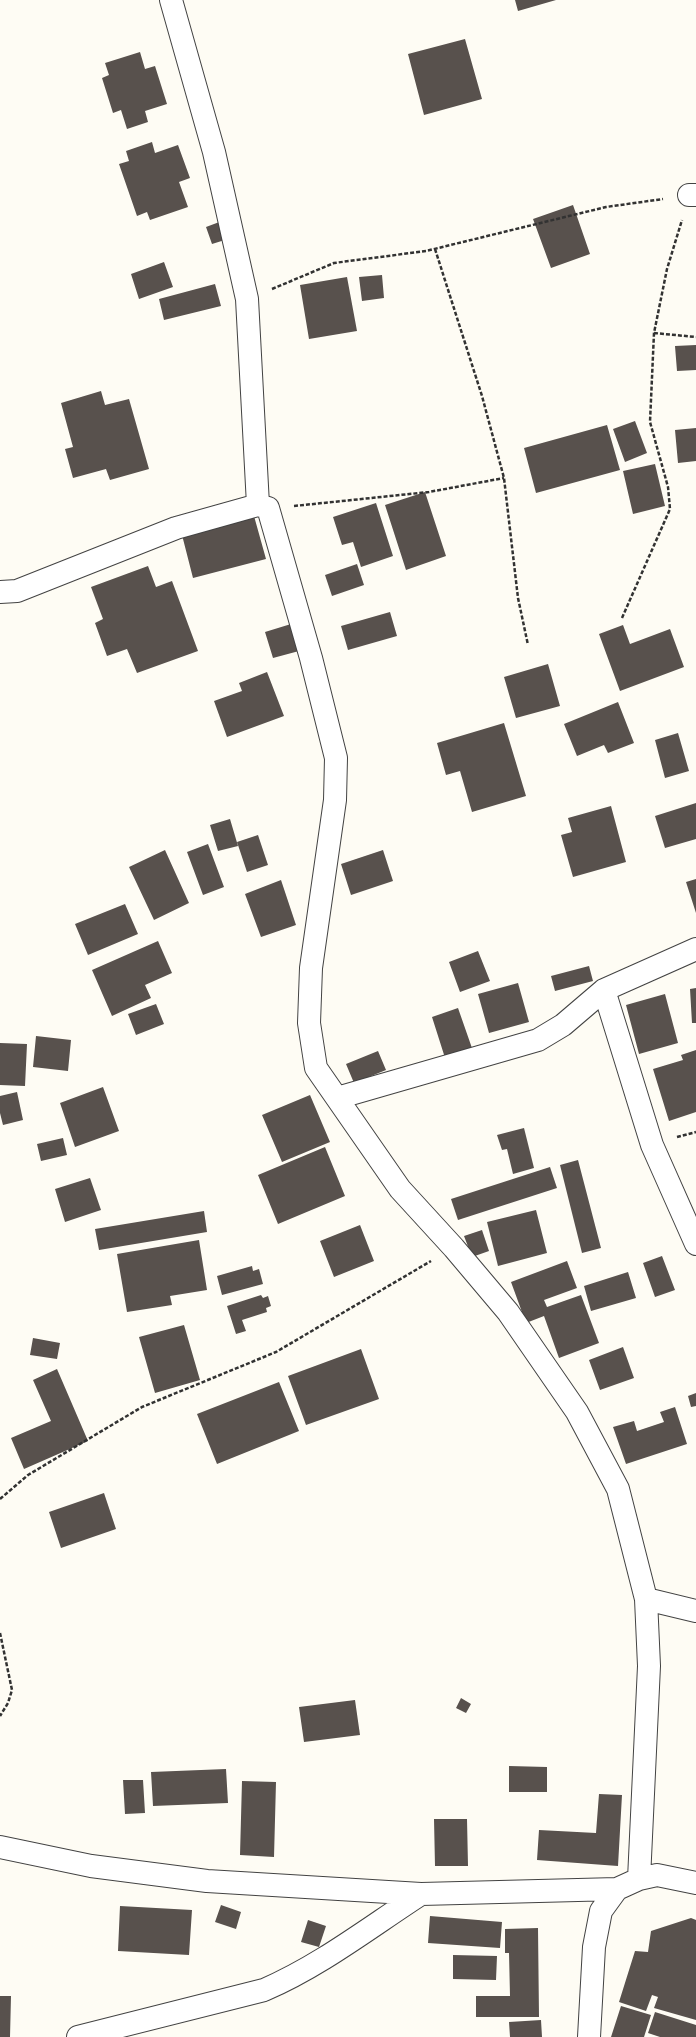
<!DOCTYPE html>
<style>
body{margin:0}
canvas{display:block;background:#fefcf4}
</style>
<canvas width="696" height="2037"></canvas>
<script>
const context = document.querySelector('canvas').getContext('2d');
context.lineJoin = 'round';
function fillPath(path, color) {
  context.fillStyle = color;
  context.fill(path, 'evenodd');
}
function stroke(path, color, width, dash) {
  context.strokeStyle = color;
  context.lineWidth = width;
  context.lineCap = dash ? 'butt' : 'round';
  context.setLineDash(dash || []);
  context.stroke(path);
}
fillPath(new Path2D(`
 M 515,0 L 556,0 L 518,11 Z
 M 465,39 L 482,99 L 424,115 L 408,54 Z
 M 140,52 L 145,69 L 155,66 L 167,104 L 145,111 L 148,122 L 127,129 L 121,110 L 113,113 L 102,78 L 109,75 L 105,63 Z
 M 152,142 L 155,153 L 178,145 L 190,178 L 179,182 L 188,207 L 150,220 L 147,212 L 137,216 L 119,164 L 129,161 L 126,151 Z
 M 573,205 L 590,254 L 551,268 L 533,219 Z
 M 222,221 L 228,239 L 212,244 L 206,227 Z
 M 164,262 L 173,287 L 139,299 L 131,274 Z
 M 382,275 L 384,298 L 362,301 L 359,277 Z
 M 347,277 L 357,331 L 309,339 L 300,285 Z
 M 215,284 L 221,306 L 164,320 L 159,299 Z
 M 696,345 L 696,370 L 677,371 L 675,346 Z
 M 101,391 L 105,405 L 129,399 L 149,469 L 110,480 L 106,469 L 73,478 L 65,449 L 73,447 L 61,403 Z
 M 635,421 L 647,453 L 625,462 L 613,429 Z
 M 607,425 L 620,470 L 536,493 L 524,448 Z
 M 696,428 L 696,461 L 678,463 L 675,430 Z
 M 655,464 L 665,506 L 633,514 L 623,471 Z
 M 425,492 L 446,556 L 406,570 L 385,505 Z
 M 376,503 L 393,556 L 361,567 L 353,542 L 342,545 L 333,517 Z
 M 254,516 L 266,559 L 193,578 L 182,535 Z
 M 357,564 L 364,585 L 332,596 L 325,575 Z
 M 148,566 L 156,587 L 172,581 L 198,651 L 137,673 L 127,649 L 107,656 L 95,623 L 103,619 L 91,587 Z
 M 390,612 L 397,636 L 348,650 L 341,626 Z
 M 291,624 L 299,651 L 273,658 L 265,632 Z
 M 623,625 L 630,644 L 670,629 L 684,667 L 620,691 L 599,634 Z
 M 548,664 L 560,706 L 516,718 L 504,677 Z
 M 267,672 L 284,716 L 227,737 L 214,701 L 242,691 L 239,683 Z
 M 618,702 L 634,743 L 608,753 L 604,745 L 577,756 L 564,724 Z
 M 504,723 L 526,796 L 472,812 L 460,771 L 446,775 L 437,743 Z
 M 678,733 L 689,771 L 665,778 L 655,740 Z
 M 696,803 L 696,839 L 665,848 L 655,816 Z
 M 611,806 L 626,862 L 573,877 L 561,835 L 572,832 L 568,818 Z
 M 230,819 L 238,846 L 218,851 L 210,825 Z
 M 258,835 L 268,865 L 247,872 L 237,842 Z
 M 208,844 L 224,887 L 203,895 L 187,852 Z
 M 165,850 L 189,903 L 154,920 L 129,867 Z
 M 383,850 L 393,881 L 351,895 L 341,864 Z
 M 696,879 L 696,913 L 686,882 Z
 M 281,880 L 296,925 L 261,937 L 245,894 Z
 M 125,904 L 138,934 L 88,955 L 75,924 Z
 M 158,941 L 172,973 L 145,985 L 151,998 L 112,1016 L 92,970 Z
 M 478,951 L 490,981 L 460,992 L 449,962 Z
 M 589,966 L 593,981 L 555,991 L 551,976 Z
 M 518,983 L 529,1022 L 489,1033 L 478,994 Z
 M 696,988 L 696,1023 L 692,1023 L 690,989 Z
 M 665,994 L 678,1043 L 639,1054 L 626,1005 Z
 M 156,1004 L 164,1024 L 136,1035 L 128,1014 Z
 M 458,1008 L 473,1051 L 446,1061 L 432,1017 Z
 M 36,1036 L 71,1040 L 68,1071 L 33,1067 Z
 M 0,1043 L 27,1044 L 25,1086 L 0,1085 Z
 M 696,1050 L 696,1112 L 669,1121 L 653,1069 L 683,1060 L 681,1055 Z
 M 378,1051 L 386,1070 L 354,1083 L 346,1064 Z
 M 103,1087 L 119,1131 L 75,1147 L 60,1103 Z
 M 17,1092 L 23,1120 L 3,1125 L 0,1113 L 0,1096 Z
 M 310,1095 L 330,1142 L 282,1162 L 262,1115 Z
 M 524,1128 L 534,1168 L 513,1174 L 507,1149 L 502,1150 L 497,1135 Z
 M 63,1138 L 67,1155 L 41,1161 L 37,1144 Z
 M 325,1147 L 345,1196 L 278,1224 L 258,1175 Z
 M 578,1160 L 601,1248 L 582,1253 L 560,1165 Z
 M 550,1167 L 557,1188 L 458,1220 L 451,1199 Z
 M 90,1178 L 101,1210 L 65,1222 L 55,1189 Z
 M 536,1210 L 547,1253 L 498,1266 L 487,1222 Z
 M 204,1211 L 207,1232 L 99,1250 L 95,1229 Z
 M 360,1225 L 374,1261 L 334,1277 L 320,1241 Z
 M 482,1230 L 489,1251 L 472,1257 L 464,1236 Z
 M 199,1240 L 207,1290 L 170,1296 L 172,1305 L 127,1312 L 117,1254 Z
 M 662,1256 L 675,1290 L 655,1297 L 643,1263 Z
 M 567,1261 L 577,1288 L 544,1300 L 547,1307 L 581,1295 L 599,1343 L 559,1358 L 544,1316 L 526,1323 L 511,1282 Z
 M 252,1266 L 253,1271 L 259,1269 L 263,1284 L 222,1295 L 217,1276 Z
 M 628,1272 L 636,1298 L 591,1311 L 584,1286 Z
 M 261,1295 L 263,1298 L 268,1296 L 271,1306 L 266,1308 L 267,1312 L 242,1320 L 246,1331 L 236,1334 L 227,1306 Z
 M 184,1325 L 200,1380 L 155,1393 L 139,1337 Z
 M 33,1338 L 60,1343 L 57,1359 L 30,1355 Z
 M 623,1347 L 634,1378 L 600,1390 L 589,1360 Z
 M 361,1349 L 379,1399 L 306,1425 L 288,1376 Z
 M 57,1369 L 88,1441 L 24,1469 L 11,1438 L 51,1421 L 33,1380 Z
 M 279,1382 L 299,1431 L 217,1464 L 197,1414 Z
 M 696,1393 L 696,1406 L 691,1407 L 688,1396 Z
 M 675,1407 L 687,1444 L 626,1464 L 613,1427 L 634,1421 L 637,1431 L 664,1422 L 660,1412 Z
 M 104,1493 L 116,1529 L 61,1548 L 49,1512 Z
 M 461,1698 L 471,1704 L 466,1713 L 456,1708 Z
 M 355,1700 L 360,1735 L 304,1742 L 299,1707 Z
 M 509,1766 L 547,1767 L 547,1792 L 509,1792 Z
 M 226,1769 L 228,1803 L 153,1806 L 151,1772 Z
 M 123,1780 L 143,1780 L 145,1813 L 125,1814 Z
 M 242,1781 L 276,1782 L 274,1857 L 240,1855 Z
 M 599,1794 L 622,1795 L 618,1866 L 537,1860 L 539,1830 L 596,1833 Z
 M 434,1819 L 467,1819 L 468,1866 L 435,1866 Z
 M 221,1905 L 241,1912 L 236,1929 L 215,1922 Z
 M 120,1906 L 192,1910 L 189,1955 L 118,1951 Z
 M 430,1916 L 502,1922 L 500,1948 L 428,1943 Z
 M 691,1918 L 696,1920 L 696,2020 L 654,2008 L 658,1997 L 652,1995 L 646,2011 L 619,2002 L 635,1951 L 648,1952 L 651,1931 Z
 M 308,1920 L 326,1926 L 319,1947 L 301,1942 Z
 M 538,1928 L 539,2017 L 476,2017 L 476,1996 L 510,1996 L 509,1953 L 505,1953 L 505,1929 Z
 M 453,1955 L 497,1956 L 496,1980 L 453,1979 Z
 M 0,1996 L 11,1996 L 10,2037 L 0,2037 Z
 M 621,2006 L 651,2015 L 644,2037 L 611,2037 Z
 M 655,2012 L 696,2025 L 696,2037 L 660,2037 L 648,2033 Z
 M 541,2020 L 542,2037 L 510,2037 L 509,2022 Z`), '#58514d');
const minor = new Path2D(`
 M 171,0 L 214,152 L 247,299 L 258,505 L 268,508 L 311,658 L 336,758 L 335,800 L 311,968 L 309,1023 L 316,1068 L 400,1189 L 454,1248 L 508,1312 L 577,1412 L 618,1489 L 646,1599 L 649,1666 L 639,1879
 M 689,195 L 696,195
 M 0,592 L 17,591 L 176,528 L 258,505
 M 604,990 L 652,1145 L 696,1244
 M 337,1098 L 538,1040 L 563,1025 L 604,990 L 696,949
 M 646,1599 L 696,1611
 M 0,1847 L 91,1866 L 207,1881 L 421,1894 L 617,1889
 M 78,2037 L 264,1990 C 320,1966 370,1927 421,1894
 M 589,2037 L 594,1947 L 601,1911 L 617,1889 L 639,1879 L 657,1875 L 696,1883`);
stroke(minor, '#434343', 24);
stroke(new Path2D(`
 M 435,249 L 482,396 L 504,478 L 518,598 L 528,645
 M 272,289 L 334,263 L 426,251 L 606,207 L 663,199
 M 654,333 L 696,337
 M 294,506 L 429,492 L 504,478
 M 622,618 L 670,509 L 668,487 L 650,422 L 654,333 L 667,269 L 682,220
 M 677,1137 L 696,1132
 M 0,1499 L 28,1475 L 142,1407 L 276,1352 L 431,1261
 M 0,1633 L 12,1690 L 8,1703 L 0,1716`), '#323232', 2.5, [4, 2]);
stroke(minor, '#fff', 22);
</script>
